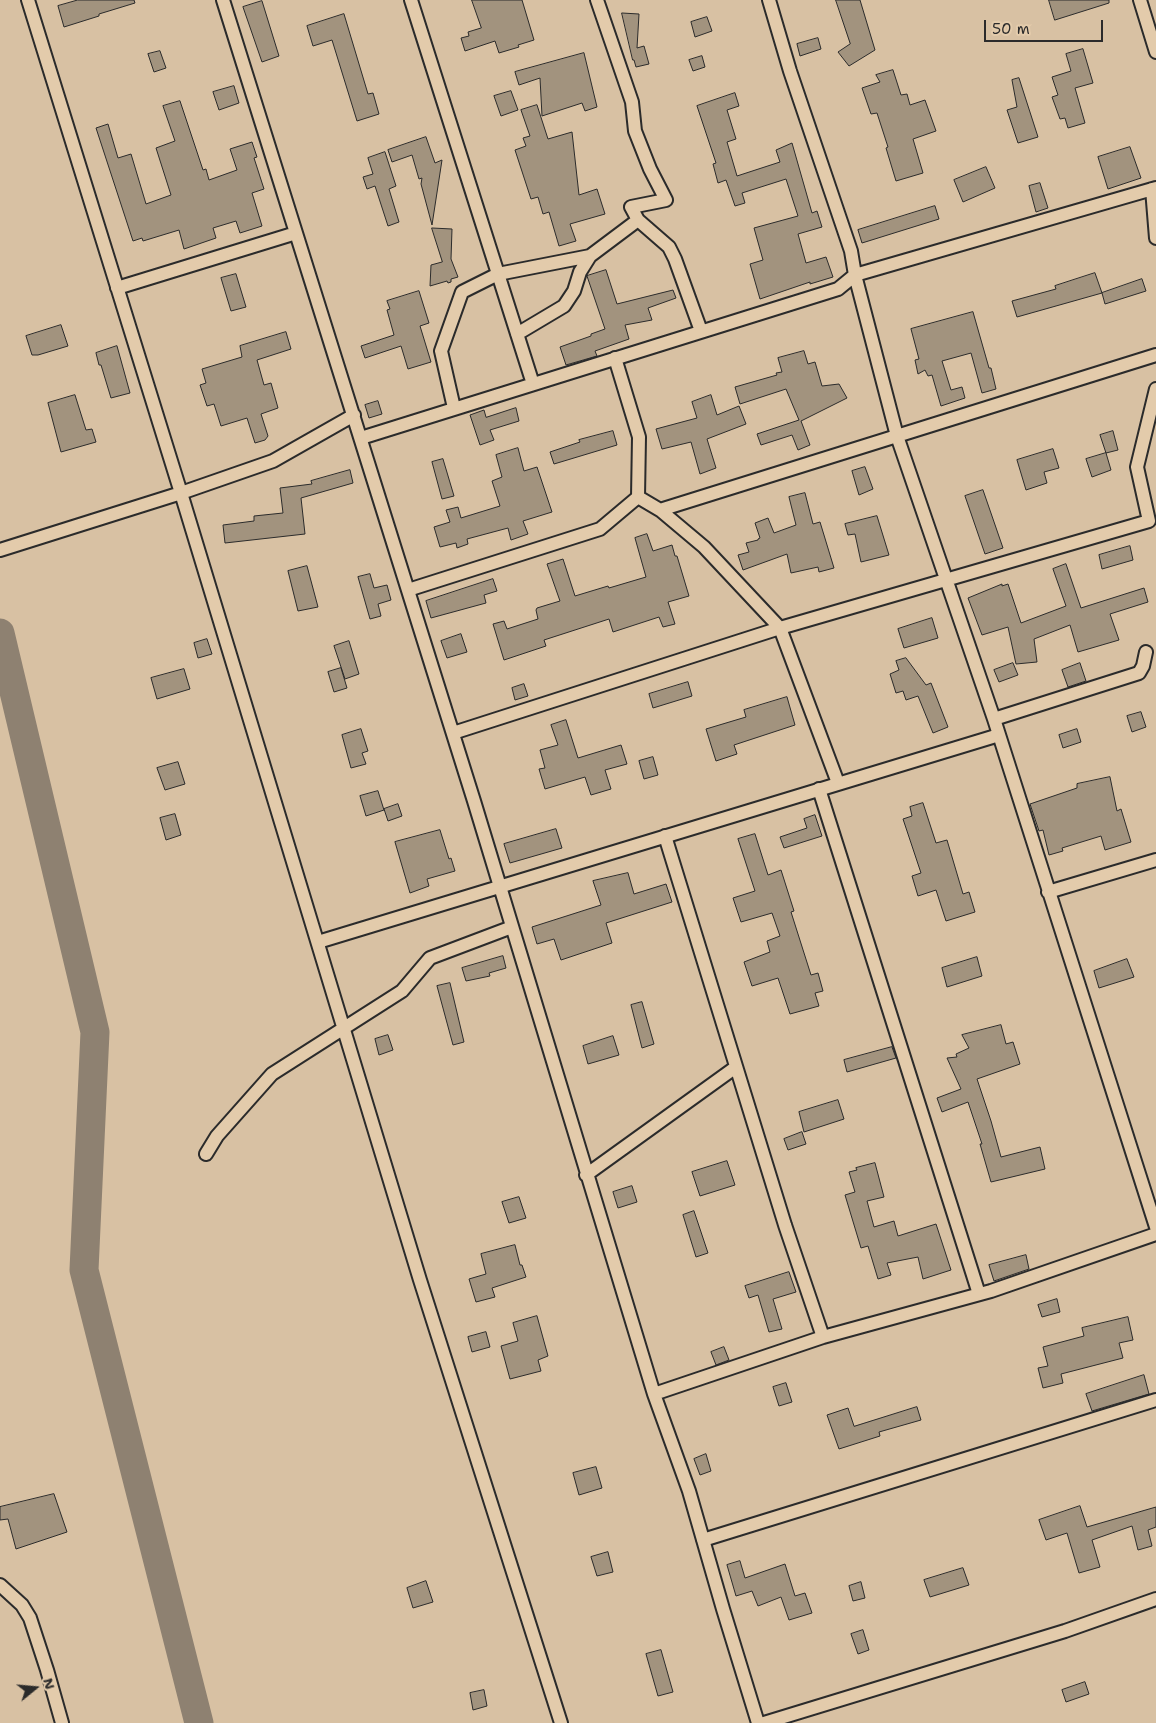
<!DOCTYPE html>
<style>
body{margin:0}
#map{position:relative;width:1156px;height:1723px;overflow:hidden;background:#d8c1a3;font-family:"Shantell Sans",sans-serif}
canvas{display:block}
.north{position:absolute;left:10px;top:1663px;width:50px;height:50px;-webkit-text-stroke:4px #e3cbab;paint-order:stroke;rotate:73deg;font-size:14px;font-weight:700;line-height:20px;text-align:center;color:#2b2b2b}
.north::after{content:'';display:block;margin:auto;width:18px;height:22px;background:#2b2b2b;clip-path:polygon(50% 0,100% 100%,50% 72%,0 100%)}
.scale{position:absolute;left:984px;top:20px;width:119px;height:22px;box-sizing:border-box;border:2px solid #2b2b2b;border-top:0;padding-left:6px;font-size:15px;line-height:18px;white-space:nowrap;color:#2b2b2b;-webkit-text-stroke:4px #e3cbab;paint-order:stroke}
</style>
<div id="map">
<canvas width="1156" height="1723"></canvas>
<div class="north">N</div>
<div class="scale">50 m</div>
</div>
<script>
const context = document.querySelector('canvas').getContext('2d');
context.lineJoin = 'round';
function stroke(path, color, width, dash) {
  context.strokeStyle = color;
  context.lineWidth = width;
  context.lineCap = dash ? 'butt' : 'round';
  context.setLineDash(dash || []);
  context.stroke(path);
}
function fillPath(path, color) {
  context.fillStyle = color;
  context.fill(path, 'evenodd');
}
stroke(new Path2D(`
 M 0,633 L 95,1032 L 84,1270 L 199,1723`), '#8e8171', 29);
const building = new Path2D(`
 M 78,0 L 134,0 L 135,3 L 99,14 L 99,16 L 64,27 L 58,6 Z
 M 472,0 L 522,0 L 534,40 L 518,45 L 519,47 L 499,53 L 495,41 L 465,51 L 461,38 L 469,36 L 468,32 L 481,28 Z
 M 836,0 L 860,0 L 875,50 L 849,66 L 838,52 L 850,44 Z
 M 1049,0 L 1109,0 L 1109,3 L 1055,20 Z
 M 262,1 L 279,56 L 262,62 L 243,7 Z
 M 622,13 L 639,14 L 637,48 L 644,46 L 649,64 L 636,67 L 634,60 L 633,60 Z
 M 344,14 L 368,94 L 373,93 L 379,114 L 357,121 L 332,40 L 313,46 L 307,26 Z
 M 707,17 L 712,31 L 695,37 L 691,22 Z
 M 818,38 L 821,49 L 800,56 L 797,44 Z
 M 1083,49 L 1093,83 L 1075,88 L 1085,123 L 1068,128 L 1065,118 L 1060,119 L 1052,97 L 1058,95 L 1052,77 L 1071,71 L 1066,54 Z
 M 160,51 L 166,68 L 154,72 L 148,54 Z
 M 584,53 L 597,107 L 585,111 L 582,103 L 542,116 L 540,78 L 519,85 L 515,72 Z
 M 702,56 L 705,67 L 693,71 L 689,60 Z
 M 893,70 L 901,95 L 907,94 L 910,105 L 925,100 L 936,131 L 913,139 L 923,173 L 896,181 L 886,148 L 888,147 L 877,113 L 871,114 L 862,88 L 880,82 L 876,75 Z
 M 1019,78 L 1038,137 L 1018,143 L 1007,110 L 1017,107 L 1012,80 Z
 M 234,86 L 239,103 L 219,110 L 213,92 Z
 M 511,91 L 518,110 L 501,116 L 494,96 Z
 M 735,93 L 739,106 L 727,110 L 736,139 L 727,142 L 737,176 L 780,162 L 776,150 L 792,143 L 812,213 L 817,211 L 822,227 L 798,234 L 806,263 L 826,257 L 833,277 L 810,284 L 810,282 L 760,299 L 750,264 L 763,260 L 754,228 L 798,216 L 786,179 L 742,193 L 745,203 L 735,206 L 726,180 L 718,183 L 713,164 L 716,163 L 697,106 Z
 M 180,101 L 203,170 L 206,169 L 209,180 L 237,170 L 230,149 L 252,142 L 257,157 L 254,158 L 264,189 L 252,193 L 262,226 L 240,233 L 236,221 L 213,228 L 216,238 L 184,249 L 179,230 L 143,241 L 142,238 L 133,241 L 96,128 L 108,124 L 118,158 L 131,154 L 146,204 L 171,195 L 156,148 L 175,141 L 163,106 Z
 M 537,105 L 548,139 L 572,132 L 579,195 L 597,189 L 605,214 L 570,224 L 576,241 L 559,246 L 549,212 L 543,214 L 538,197 L 531,199 L 515,150 L 526,146 L 523,138 L 530,136 L 521,110 Z
 M 426,137 L 435,163 L 442,160 L 432,225 L 421,184 L 422,178 L 419,179 L 412,155 L 392,162 L 388,150 Z
 M 1130,147 L 1141,178 L 1108,189 L 1098,157 Z
 M 385,152 L 396,186 L 389,189 L 399,222 L 388,226 L 375,186 L 367,189 L 363,177 L 373,174 L 368,158 Z
 M 986,167 L 995,188 L 963,202 L 954,180 Z
 M 1040,183 L 1048,208 L 1036,212 L 1029,186 Z
 M 935,206 L 939,219 L 862,243 L 858,230 Z
 M 432,228 L 452,229 L 451,259 L 458,277 L 451,279 L 451,282 L 448,283 L 447,281 L 430,286 L 431,265 L 442,262 Z
 M 606,270 L 617,304 L 673,290 L 676,298 L 648,308 L 652,320 L 625,325 L 629,339 L 595,351 L 597,356 L 566,365 L 560,347 L 591,336 L 591,334 L 605,329 L 587,276 Z
 M 1095,273 L 1102,293 L 1017,317 L 1012,301 L 1056,289 L 1055,286 Z
 M 236,274 L 246,307 L 231,311 L 221,278 Z
 M 1142,279 L 1146,291 L 1105,304 L 1102,293 Z
 M 419,291 L 429,323 L 420,326 L 431,362 L 408,369 L 401,346 L 365,358 L 361,346 L 394,335 L 387,310 L 390,309 L 387,301 Z
 M 973,312 L 989,368 L 991,368 L 996,389 L 982,393 L 971,353 L 942,361 L 951,390 L 962,387 L 965,398 L 941,406 L 932,375 L 928,376 L 925,370 L 918,374 L 915,360 L 919,359 L 911,329 Z
 M 61,325 L 68,346 L 38,355 L 32,355 L 26,336 Z
 M 286,332 L 291,349 L 257,360 L 264,385 L 271,383 L 278,408 L 261,414 L 268,436 L 265,440 L 255,443 L 247,418 L 221,426 L 214,404 L 207,406 L 200,385 L 206,383 L 202,369 L 242,357 L 240,346 Z
 M 117,346 L 130,393 L 111,398 L 101,365 L 99,365 L 96,353 Z
 M 804,351 L 808,364 L 815,362 L 822,386 L 839,384 L 847,398 L 801,421 L 810,445 L 798,450 L 792,435 L 761,445 L 757,434 L 799,420 L 786,389 L 740,404 L 735,387 L 777,375 L 776,373 L 782,372 L 778,358 Z
 M 75,395 L 86,430 L 92,429 L 96,442 L 61,452 L 48,403 Z
 M 711,395 L 717,415 L 739,406 L 746,424 L 707,439 L 716,468 L 700,474 L 691,442 L 662,449 L 656,429 L 697,418 L 692,402 Z
 M 378,401 L 382,414 L 369,418 L 365,405 Z
 M 516,408 L 519,421 L 490,430 L 494,440 L 480,445 L 470,415 L 484,410 L 486,417 Z
 M 613,431 L 617,445 L 554,464 L 550,452 L 580,442 L 579,440 Z
 M 1113,431 L 1118,450 L 1106,453 L 1100,435 Z
 M 518,448 L 524,471 L 537,467 L 552,512 L 523,521 L 528,534 L 511,540 L 508,528 L 467,539 L 468,544 L 457,548 L 456,543 L 440,547 L 434,527 L 450,522 L 446,510 L 458,507 L 461,518 L 500,506 L 492,481 L 502,477 L 496,455 Z
 M 1053,449 L 1059,468 L 1044,472 L 1047,483 L 1026,490 L 1017,460 Z
 M 1106,453 L 1111,470 L 1092,477 L 1086,459 Z
 M 443,459 L 454,496 L 442,499 L 432,462 Z
 M 865,467 L 873,489 L 859,495 L 852,471 Z
 M 350,470 L 353,483 L 301,498 L 305,534 L 225,543 L 223,525 L 254,521 L 254,516 L 283,513 L 280,488 L 312,484 L 311,481 Z
 M 983,490 L 1003,548 L 985,554 L 965,496 Z
 M 805,493 L 813,524 L 820,522 L 834,568 L 819,572 L 818,567 L 791,573 L 787,554 L 743,570 L 738,555 L 749,552 L 746,543 L 758,540 L 758,539 L 760,538 L 755,523 L 768,518 L 774,533 L 796,525 L 789,497 Z
 M 877,516 L 889,555 L 861,562 L 855,534 L 848,535 L 845,524 Z
 M 647,534 L 653,551 L 672,545 L 675,556 L 677,556 L 689,596 L 668,602 L 675,624 L 663,627 L 659,617 L 613,632 L 609,619 L 544,640 L 546,646 L 504,660 L 493,624 L 504,621 L 507,629 L 538,619 L 536,610 L 537,608 L 560,601 L 547,564 L 563,559 L 575,596 L 608,586 L 609,588 L 646,577 L 635,538 Z
 M 1130,546 L 1133,560 L 1102,569 L 1099,555 Z
 M 1066,564 L 1081,608 L 1144,588 L 1148,602 L 1110,614 L 1119,640 L 1078,652 L 1070,625 L 1034,639 L 1037,662 L 1016,664 L 1008,627 L 982,635 L 968,598 L 1002,584 L 1002,586 L 1008,584 L 1021,623 L 1066,606 L 1053,569 Z
 M 307,566 L 318,607 L 298,611 L 288,571 Z
 M 370,574 L 374,588 L 387,585 L 391,600 L 378,604 L 381,616 L 370,619 L 358,577 Z
 M 493,579 L 497,591 L 484,595 L 486,603 L 431,618 L 426,601 Z
 M 932,618 L 938,638 L 904,648 L 898,629 Z
 M 461,634 L 467,652 L 447,658 L 441,641 Z
 M 207,639 L 212,654 L 198,658 L 194,643 Z
 M 349,641 L 359,674 L 345,679 L 334,646 Z
 M 906,658 L 926,685 L 931,683 L 948,727 L 933,733 L 918,696 L 906,700 L 903,691 L 896,693 L 890,674 L 899,670 L 896,661 Z
 M 1013,663 L 1018,675 L 999,682 L 994,670 Z
 M 1080,663 L 1086,681 L 1068,687 L 1062,670 Z
 M 341,668 L 347,688 L 334,692 L 328,672 Z
 M 184,669 L 190,689 L 157,699 L 151,678 Z
 M 688,682 L 692,696 L 653,708 L 649,694 Z
 M 524,684 L 528,696 L 515,700 L 512,688 Z
 M 787,697 L 795,725 L 734,745 L 737,754 L 716,761 L 706,729 L 746,717 L 744,710 Z
 M 1141,712 L 1146,727 L 1132,732 L 1127,716 Z
 M 566,720 L 578,758 L 621,745 L 627,764 L 605,770 L 611,789 L 591,795 L 585,777 L 545,789 L 539,769 L 545,768 L 540,750 L 558,745 L 551,725 Z
 M 361,729 L 368,751 L 362,753 L 366,764 L 351,768 L 342,735 Z
 M 1077,729 L 1081,742 L 1063,748 L 1059,735 Z
 M 653,757 L 658,775 L 644,779 L 639,761 Z
 M 178,762 L 185,784 L 165,790 L 157,768 Z
 M 1110,777 L 1117,811 L 1121,809 L 1131,842 L 1105,850 L 1101,836 L 1062,848 L 1063,851 L 1049,855 L 1043,830 L 1039,831 L 1030,804 L 1077,788 L 1077,784 Z
 M 378,791 L 384,810 L 366,816 L 360,796 Z
 M 923,803 L 936,843 L 947,840 L 963,894 L 969,892 L 975,912 L 946,921 L 936,890 L 918,896 L 912,876 L 921,873 L 903,819 L 912,816 L 910,807 Z
 M 398,804 L 402,816 L 388,821 L 384,809 Z
 M 175,814 L 181,835 L 166,840 L 160,818 Z
 M 815,815 L 822,836 L 784,848 L 780,837 L 807,828 L 804,819 Z
 M 556,829 L 562,848 L 510,863 L 504,844 Z
 M 440,830 L 449,859 L 451,858 L 455,871 L 427,879 L 429,886 L 410,893 L 395,842 Z
 M 755,834 L 768,875 L 781,870 L 794,911 L 791,912 L 811,975 L 818,973 L 823,991 L 815,993 L 819,1006 L 790,1014 L 778,978 L 752,986 L 744,962 L 770,952 L 767,941 L 780,936 L 772,913 L 741,922 L 733,898 L 755,891 L 738,839 Z
 M 628,873 L 634,894 L 666,884 L 672,902 L 606,923 L 612,943 L 561,960 L 554,939 L 537,944 L 532,927 L 601,905 L 593,881 Z
 M 503,956 L 506,968 L 489,973 L 490,976 L 466,981 L 462,968 Z
 M 977,957 L 982,976 L 947,987 L 942,968 Z
 M 1127,959 L 1134,977 L 1099,988 L 1094,971 Z
 M 450,983 L 464,1042 L 453,1045 L 437,986 Z
 M 642,1002 L 654,1044 L 642,1048 L 631,1005 Z
 M 1001,1025 L 1006,1044 L 1013,1042 L 1020,1064 L 977,1079 L 991,1121 L 1001,1157 L 1040,1147 L 1045,1169 L 991,1182 L 980,1144 L 982,1144 L 968,1102 L 942,1112 L 937,1098 L 961,1089 L 947,1058 L 957,1057 L 956,1054 L 969,1048 L 962,1035 Z
 M 388,1035 L 393,1050 L 379,1055 L 375,1039 Z
 M 613,1036 L 619,1055 L 588,1064 L 583,1046 Z
 M 892,1047 L 896,1058 L 847,1072 L 844,1060 Z
 M 838,1100 L 844,1119 L 804,1132 L 799,1112 Z
 M 802,1132 L 806,1144 L 788,1150 L 784,1139 Z
 M 727,1161 L 735,1185 L 700,1196 L 692,1172 Z
 M 875,1163 L 884,1197 L 867,1201 L 874,1227 L 894,1221 L 898,1236 L 936,1224 L 951,1270 L 923,1279 L 918,1257 L 887,1263 L 891,1275 L 878,1279 L 868,1246 L 861,1248 L 845,1195 L 855,1192 L 849,1172 L 857,1170 L 856,1168 Z
 M 632,1186 L 637,1202 L 618,1208 L 613,1192 Z
 M 519,1197 L 526,1218 L 509,1223 L 502,1202 Z
 M 694,1211 L 708,1253 L 696,1257 L 683,1215 Z
 M 515,1245 L 520,1265 L 522,1265 L 526,1277 L 492,1288 L 495,1297 L 476,1302 L 469,1279 L 486,1274 L 481,1254 Z
 M 1026,1255 L 1029,1269 L 994,1281 L 989,1265 Z
 M 789,1272 L 796,1292 L 773,1299 L 782,1329 L 769,1332 L 758,1295 L 749,1298 L 745,1286 Z
 M 1057,1299 L 1060,1312 L 1042,1317 L 1038,1305 Z
 M 537,1316 L 548,1356 L 538,1360 L 541,1371 L 510,1379 L 501,1346 L 518,1341 L 513,1323 Z
 M 1128,1317 L 1133,1340 L 1119,1343 L 1123,1358 L 1061,1374 L 1063,1383 L 1043,1388 L 1038,1368 L 1048,1366 L 1043,1347 L 1084,1336 L 1082,1328 Z
 M 486,1332 L 490,1347 L 472,1352 L 468,1337 Z
 M 724,1347 L 729,1360 L 716,1365 L 711,1352 Z
 M 1144,1375 L 1149,1394 L 1092,1411 L 1086,1394 Z
 M 786,1383 L 792,1402 L 779,1406 L 773,1387 Z
 M 917,1407 L 921,1420 L 879,1432 L 880,1436 L 839,1449 L 827,1415 L 848,1408 L 854,1426 Z
 M 706,1454 L 711,1471 L 700,1475 L 694,1459 Z
 M 596,1467 L 602,1488 L 579,1495 L 573,1473 Z
 M 54,1494 L 67,1532 L 16,1549 L 8,1519 L 0,1520 L 0,1507 Z
 M 1080,1506 L 1087,1527 L 1156,1507 L 1156,1527 L 1148,1530 L 1152,1546 L 1138,1550 L 1132,1526 L 1092,1540 L 1100,1567 L 1079,1573 L 1067,1533 L 1046,1540 L 1039,1520 Z
 M 608,1552 L 613,1572 L 597,1576 L 591,1557 Z
 M 740,1561 L 745,1578 L 785,1564 L 795,1596 L 805,1593 L 812,1613 L 789,1620 L 781,1597 L 758,1606 L 752,1591 L 736,1596 L 727,1565 Z
 M 963,1568 L 969,1585 L 930,1597 L 924,1580 Z
 M 426,1581 L 433,1602 L 413,1608 L 407,1588 Z
 M 861,1582 L 865,1598 L 853,1601 L 849,1586 Z
 M 863,1630 L 869,1650 L 858,1654 L 851,1634 Z
 M 661,1650 L 673,1692 L 658,1696 L 646,1654 Z
 M 1085,1682 L 1089,1694 L 1066,1702 L 1062,1690 Z
 M 484,1690 L 487,1706 L 473,1710 L 470,1693 Z`);
fillPath(building, '#a2937e');
stroke(building, '#2b2b2b', 1);
const street = new Path2D(`
 M 28,0 L 181,493 L 420,1280 L 561,1723
 M 223,0 L 474,801 L 654,1394 L 689,1491 L 723,1609 L 758,1723
 M 411,0 L 533,384
 M 597,0 L 632,102 L 635,131 L 650,169 L 666,200 L 631,207 L 638,220 L 669,247 L 675,259 L 701,331
 M 769,0 L 790,71 L 851,251 L 855,275 L 897,436 L 994,719 L 1156,1227
 M 1140,0 L 1156,52
 M 1152,189 L 1156,238
 M 117,288 L 296,233
 M 517,334 L 564,306 L 574,291 L 580,272 L 590,256 L 638,220
 M 454,408 L 441,351 L 462,292 L 498,274 L 590,256
 M 361,438 L 838,289 L 855,275 L 1156,188
 M 638,497 L 660,510 L 704,547 L 780,628 L 838,783
 M 660,510 L 1156,355
 M 0,550 L 181,493 L 273,461 L 354,415
 M 408,590 L 600,529 L 638,497 L 639,437 L 615,358
 M 994,719 L 1139,673 L 1143,666 L 1146,652
 M 453,733 L 780,628 L 1149,521 L 1137,467 L 1156,389
 M 819,789 L 979,1294
 M 665,836 L 785,1225 L 823,1337
 M 1048,892 L 1156,860
 M 318,942 L 999,735
 M 206,1154 L 217,1136 L 272,1074 L 402,991 L 430,958 L 512,927
 M 586,1175 L 736,1067
 M 654,1394 L 823,1337 L 991,1291 L 1156,1234
 M 703,1540 L 1156,1400
 M 0,1585 L 22,1605 L 30,1618 L 47,1670 L 62,1723
 M 764,1723 L 1065,1631 L 1156,1599`);
stroke(street, '#2b2b2b', 16);
stroke(street, '#e3cbab', 12);
</script>
